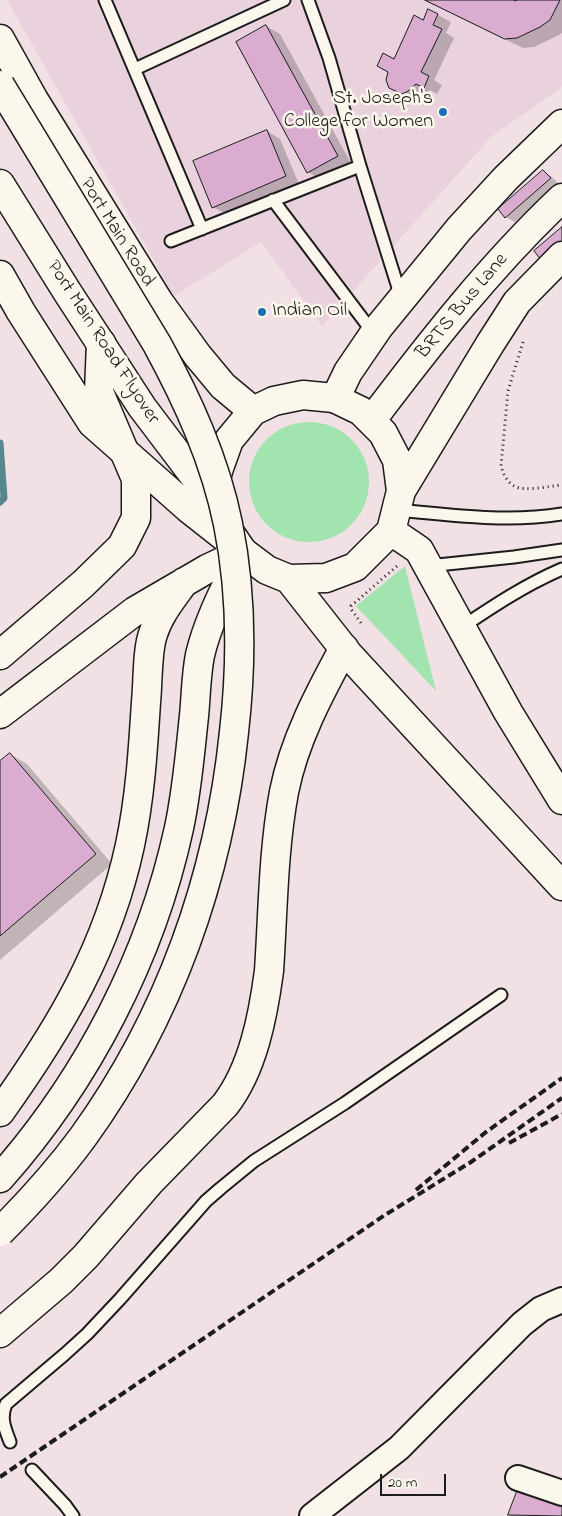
<!DOCTYPE html>
<style>
body{margin:0}
#map{position:relative;width:562px;height:1516px;overflow:hidden;background:#f1e1e4;font-family:"Indie Flower",sans-serif}
canvas{display:block}
.scale{position:absolute;left:380px;top:1474px;width:66px;height:22px;box-sizing:border-box;border:2px solid #1c1c1c;border-top:0;padding-left:6px;font-size:15px;line-height:18px;white-space:nowrap;color:#1c1c1c;-webkit-text-stroke:4px #fbf7ec;paint-order:stroke}
</style>
<div id="map">
<canvas width="562" height="1516"></canvas>
<div class="scale">20 m</div>
</div>
<script>
const context = document.querySelector('canvas').getContext('2d');
context.lineJoin = 'round';
function fillPath(path, color) {
  context.fillStyle = color;
  context.fill(path, 'evenodd');
}
function stroke(path, color, width, dash) {
  context.strokeStyle = color;
  context.lineWidth = width;
  context.lineCap = dash ? 'butt' : 'round';
  context.setLineDash(dash || []);
  context.stroke(path);
}
function write(font, color, halo, rows, align = 'center') {
  context.font = font + ' "Indie Flower",sans-serif';
  context.lineWidth = 5;
  context.setLineDash([]);
  context.textBaseline = 'middle';
  context.strokeStyle = halo;
  context.fillStyle = color;
  for (const [text, x, y, turn = 0] of rows) {
    context.save();
    context.translate(x, y);
    context.rotate((+turn || 0) * Math.PI / 180);
    context.textAlign = isNaN(turn) ? turn : align;
    if (halo) context.strokeText(text, 0, 0);
    context.fillText(text, 0, 0);
    context.restore();
  }
}
fillPath(new Path2D(`
 M 7,0 L 562,0 L 562,87 L 491,137 L 322,326 L 261,242 L 174,296 Z`), '#ead1de');
fillPath(new Path2D(`
 M249 482a60 60 0 1 1 120 0a60 60 0 1 1-120 0Z
 M 405,566 L 436,691 L 356,606 Z`), '#a2e4af');
fillPath(new Path2D(`
 M 424,0 L 510,0 L 516,3 L 518,0 L 562,0 L 562,33 L 557,36 L 534,47 L 523,48 Z
 M 438,15 L 451,22 L 446,33 L 454,38 L 434,80 L 442,85 L 437,94 L 430,90 L 422,98 L 416,101 L 390,87 L 394,60 L 423,21 Z
 M 266,26 L 280,34 L 351,163 L 321,180 L 308,172 Z
 M 267,131 L 280,139 L 299,184 L 226,214 L 213,207 Z
 M 543,172 L 552,177 L 559,184 L 515,222 L 506,217 Z
 M 10,754 L 27,764 L 112,864 L 0,960 L 0,762 Z
 M 509,1515 L 562,1516 L 512,1516 Z`), '#0003');
stroke(new Path2D(`
 M 0,443 L 4,498 L 0,502`), '#56878c', 7);
const building = new Path2D(`
 M 425,0 L 513,0 L 516,1 L 517,0 L 560,0 L 550,20 L 540,27 L 517,38 L 505,39 Z
 M 428,9 L 438,14 L 433,25 L 442,29 L 421,72 L 429,76 L 424,88 L 416,84 L 408,91 L 402,94 L 389,88 L 386,80 L 388,72 L 377,66 L 383,53 L 394,59 L 414,15 L 423,20 Z
 M 266,25 L 338,156 L 307,173 L 236,42 Z
 M 267,130 L 286,176 L 212,208 L 193,161 Z
 M 543,170 L 551,178 L 505,218 L 498,209 Z
 M 562,227 L 562,242 L 541,260 L 534,251 Z
 M 10,753 L 96,854 L 0,936 L 0,761 Z
 M 521,1481 L 562,1497 L 562,1516 L 508,1515 Z`);
fillPath(building, '#daadd0');
stroke(building, '#1c1c1c', 1);
const lane = new Path2D(`
 M 105,0 L 202,229
 M 308,0 L 329,58 L 360,166 L 401,297
 M 135,69 L 284,0
 M 273,200 L 374,334
 M 171,241 L 360,166
 M 396,510 C 451,515 507,523 562,514
 M 428,566 L 514,557 L 562,550
 M 462,627 C 495,605 525,585 562,569
 M 10,1442 C 5,1428 0,1419 6,1404 L 65,1354 L 87,1334 L 120,1299 L 206,1201 L 221,1188 L 254,1161 L 345,1103 L 501,995
 M 32,1470 L 65,1505 L 73,1516`);
const street = new Path2D(`
 M 518,1478 L 562,1493
 M 312,1516 L 399,1448 L 522,1324 L 541,1309 L 562,1300`);
const secondary = new Path2D(`
 M 0,655 L 83,584 L 122,546 L 136,518 L 136,479 L 99,392 L 101,343
 M 0,714 L 135,611 L 207,569 L 243,552
 M 0,1112 C 60,1028 108,948 130,845 C 140,798 143,750 146,702 C 148,683 147,650 153,634 C 159,614 172,599 184,582
 M 0,1178 C 87,1080 151,957 179,828 C 187,791 190,753 194,716 C 196,696 196,675 200,655 C 208,621 225,589 240,558
 M 0,1333 L 61,1281 L 86,1256 L 149,1183 L 225,1105 C 253,1069 263,1016 269,971 C 273,912 273,851 284,792 C 294,741 319,694 344,648`);
const primary = new Path2D(`
 M 0,39 L 34,100 L 159,302 L 198,356 L 223,386 L 253,411
 M 0,184 L 66,290 L 142,407 L 198,481 L 210,498 L 226,527 L 243,552 L 267,570 L 289,579 L 326,578 L 355,567 L 391,531 L 401,491 L 490,344 L 517,302 L 562,256
 M 0,275 L 21,312 L 92,423 L 188,508 L 226,538
 M 335,399 L 348,372 L 378,328 L 459,229 L 506,178 L 562,124
 M 371,421 C 430,343 491,265 562,198
 M 212,492 L 219,468 L 229,440 L 253,411 L 274,401 L 303,395 L 334,398 L 361,411 L 383,433 L 397,460 L 401,491
 M 391,531 L 419,550 L 508,712 L 562,800
 M 289,579 L 348,654 L 562,886`);
stroke(lane, '#1c1c1c', 15);
stroke(street, '#1c1c1c', 28);
stroke(secondary, '#1c1c1c', 31);
stroke(primary, '#1c1c1c', 31);
stroke(new Path2D(`
 M 523,342 L 508,391 L 501,466 C 503,473 507,482 514,486 C 524,492 550,486 562,485
 M 361,623 L 351,609 L 351,606 L 397,566`), '#1c1c1c', 3, [1, 4]);
stroke(lane, '#fbf7ec', 11);
stroke(street, '#fbf7ec', 24);
stroke(secondary, '#fbf7ec', 28);
stroke(primary, '#fbf7ec', 28);
stroke(new Path2D(`
 M 509,1143 L 562,1114
 M 416,1190 L 486,1132 L 562,1078
 M 0,1477 L 385,1215 L 471,1162 L 562,1098`), '#1c1c1c', 4, [8, 4]);
const primaryBridge = new Path2D(`
 M 0,85 L 157,344 C 188,401 215,460 228,524 C 242,593 242,662 234,732 C 219,878 169,1018 83,1137 C 58,1171 29,1203 0,1232`);
stroke(primaryBridge, '#1c1c1c', 31, []);
stroke(primaryBridge, '#fbf7ec', 28);
for (const [x, y, r, color] of [
 [443,112,5,"#1f6fb2"],
 [262,312,5,"#1f6fb2"]
]) {
  const dot = new Path2D();
  dot.arc(x, y, r, 0, 2 * Math.PI);
  context.fillStyle = color;
  context.fill(dot);
  stroke(dot, '#fbf7ec', 2);
}
write('20px', '#1c1c1c', '#fbf7ec', [
 ["St. Joseph's",433,100],
 ["College for Women",433,123],
 ["Indian Oil",272,312,"left"]
], 'right');
write('20px', '#1c1c1c', '#fbf7ec', [
 ["Port Main Road",116,233,58],
 ["BRTS Bus Lane",463,307,-50],
 ["Port Main Road Flyover",102,343,57]
]);
</script>
